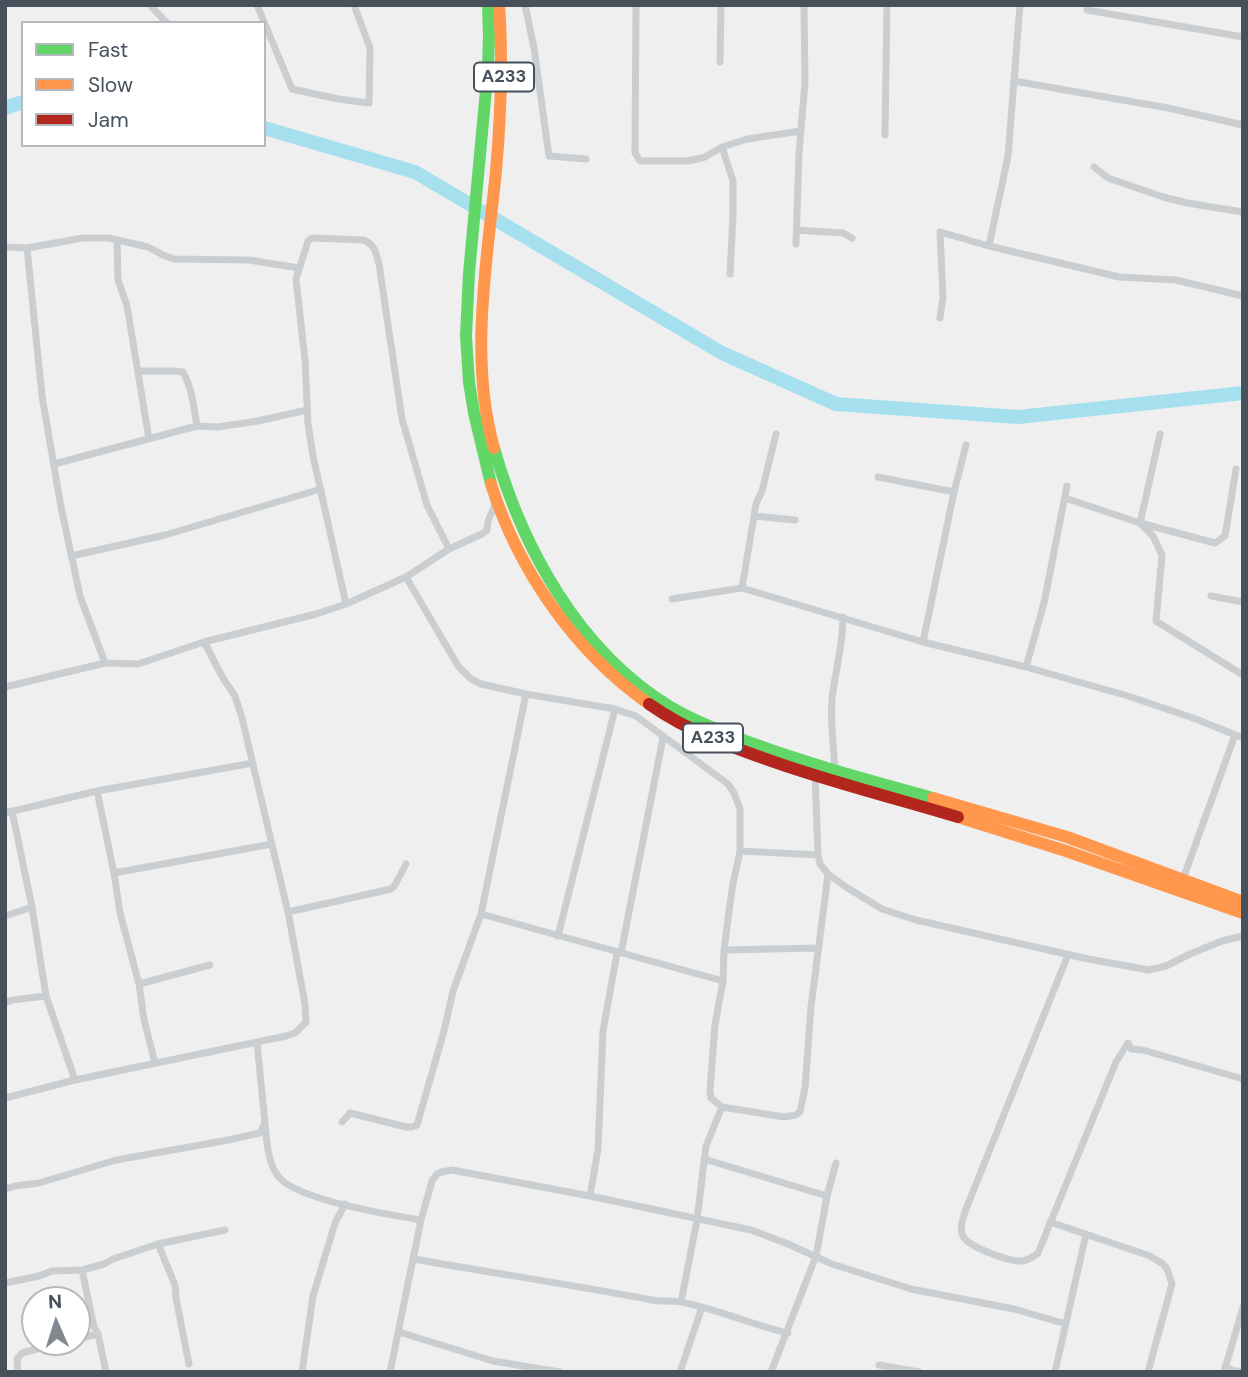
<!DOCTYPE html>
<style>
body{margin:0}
#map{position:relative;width:1248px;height:1377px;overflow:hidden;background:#f0efef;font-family:"DM Sans",sans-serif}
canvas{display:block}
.frame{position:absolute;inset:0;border:7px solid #46515c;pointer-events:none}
.legend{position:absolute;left:21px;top:21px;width:245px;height:126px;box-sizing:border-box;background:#fff;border:2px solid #b5b9be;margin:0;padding:9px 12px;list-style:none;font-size:21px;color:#46515c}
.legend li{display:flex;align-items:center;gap:14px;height:35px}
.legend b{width:35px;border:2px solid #b5b9be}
.north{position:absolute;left:21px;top:1286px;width:70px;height:70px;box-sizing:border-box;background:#fff;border:2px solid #b5b9be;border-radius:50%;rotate:357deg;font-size:19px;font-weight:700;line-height:28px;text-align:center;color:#46515c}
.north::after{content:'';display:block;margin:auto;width:24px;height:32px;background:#82888f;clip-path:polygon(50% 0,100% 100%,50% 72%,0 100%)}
</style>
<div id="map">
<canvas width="1248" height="1377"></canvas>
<div class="frame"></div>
<ul class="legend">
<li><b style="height:9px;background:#63d668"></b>Fast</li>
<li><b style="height:9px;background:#ff974d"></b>Slow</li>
<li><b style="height:9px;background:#b3261e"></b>Jam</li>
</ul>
<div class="north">N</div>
</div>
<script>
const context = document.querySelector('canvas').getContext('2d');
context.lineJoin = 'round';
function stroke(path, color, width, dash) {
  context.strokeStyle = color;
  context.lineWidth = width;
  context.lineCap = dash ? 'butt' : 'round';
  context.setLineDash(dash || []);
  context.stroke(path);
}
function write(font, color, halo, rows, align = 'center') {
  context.font = font + ' "DM Sans",sans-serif';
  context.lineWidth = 5;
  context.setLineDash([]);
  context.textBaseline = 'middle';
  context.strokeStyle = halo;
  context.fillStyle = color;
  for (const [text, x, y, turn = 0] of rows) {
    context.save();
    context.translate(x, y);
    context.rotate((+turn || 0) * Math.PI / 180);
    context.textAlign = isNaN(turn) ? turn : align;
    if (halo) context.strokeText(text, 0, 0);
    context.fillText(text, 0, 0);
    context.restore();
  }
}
stroke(new Path2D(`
 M 5,108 L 23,102
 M 264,128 L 415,172 L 722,353 L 836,404 L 1018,417 L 1243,393`), '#a6e0ef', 14);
stroke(new Path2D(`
 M 150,5 L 167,23
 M 257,5 L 292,89 L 338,99 L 369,103 L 370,48 L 354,5
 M 525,5 L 534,48 L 549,156 L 586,159
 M 636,5 L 635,153 L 640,161 L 688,161 L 705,157 L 722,147 L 747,139 L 801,131
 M 1087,10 L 1243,37
 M 720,62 L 721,5
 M 1014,81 L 1168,108 L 1243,125
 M 885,135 L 887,5
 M 722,147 L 733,181 L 733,215 L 730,274
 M 1094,167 L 1108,178 L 1163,197 L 1187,203 L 1243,212
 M 797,230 L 843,233 L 852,238
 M 117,240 L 118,280 L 127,306 L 149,439
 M 796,244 L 799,153 L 805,82 L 804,5
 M 989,246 L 1008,156 L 1020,5
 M 5,247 L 27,248
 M 940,318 L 943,297 L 940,232 L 989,246 L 1119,277 L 1176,280 L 1243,296
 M 138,371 L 175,371 L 183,372 C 192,388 194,408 197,426
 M 1160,434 L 1140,523 L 1153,536 L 1162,555 L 1156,621 L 1243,675
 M 54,464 L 197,426 L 217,427 L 258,421 L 307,410
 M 878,477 L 954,492
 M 1065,498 L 1140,523 L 1215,543 L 1225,536 L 1236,469
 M 754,516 L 795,520
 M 71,556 L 165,535 L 321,489
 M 406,577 L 458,666 L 471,679 L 481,684 L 526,694 L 615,709 L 636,716 L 728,784 L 734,793 L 740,809 L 740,851 L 732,889 L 724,950 L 723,981 L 715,1025 L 710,1090 L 711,1098 L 722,1107 L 784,1117 L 796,1115 L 800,1112 L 805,1088 L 811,1007 L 828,874
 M 742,588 L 756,504 L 762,491 L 776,434
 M 1211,596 L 1243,602
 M 672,599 L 742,588 L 923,642 L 1026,667 L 1128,696 L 1196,719 L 1243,738
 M 346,604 L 313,456 L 308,424 L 305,360 L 296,279 L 308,241 L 312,238 L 364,240 C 375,245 376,253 379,264 L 402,419 L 427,505 L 449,549
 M 923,642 L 954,492 L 966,445
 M 105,663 L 80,596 L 61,507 L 42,396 L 27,248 L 83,238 L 109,238 L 148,247 L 163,255 L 174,259 L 249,260 L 299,268
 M 1026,667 L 1044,603 L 1067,486
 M 5,687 L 105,663 L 138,664 L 204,642 L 316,614 L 346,604 L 406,577 L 449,549 L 482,534 L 487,530 L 488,521 L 496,502
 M 835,771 C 834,747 830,723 832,699 C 835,671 843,646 843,617
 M 815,774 L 818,855 L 820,864 L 828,874 L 846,887 L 882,909 L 916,920 L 1088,959 L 1149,970 L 1166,966 L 1190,954 L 1222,941 L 1243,936
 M 97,791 L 114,873 L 120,913 L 139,984 L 144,1020 L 155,1063
 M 12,811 L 32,907 L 46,996 L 75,1080
 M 5,813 L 97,791 L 253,763
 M 740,851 L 818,855
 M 114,873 L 272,844
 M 1183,879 L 1235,735
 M 288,912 L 391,889 L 395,885 L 406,864
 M 481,914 L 723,981
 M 5,916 L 32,907
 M 558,936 L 615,709
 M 724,950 L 819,948
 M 621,953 L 663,738
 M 1068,955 L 966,1209 C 963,1218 959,1228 963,1236 C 968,1247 1006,1260 1018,1261 C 1026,1262 1032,1258 1038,1253 L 1116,1062 L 1128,1043 L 1131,1049 L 1143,1050 L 1243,1079
 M 139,984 L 210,965
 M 5,1003 L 12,1000 L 46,996
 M 5,1098 L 75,1080 L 286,1036 L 295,1033 L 306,1022 L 305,1004 L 288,912 L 242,718 L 235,696 L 223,678 L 204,642
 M 342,1122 L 350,1113 L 406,1127 L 412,1127 L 417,1125 L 444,1031 L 453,991 L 481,914 L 526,694
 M 265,1124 C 267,1141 267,1161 278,1176 C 296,1200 390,1215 421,1220
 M 704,1159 L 827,1196
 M 5,1189 L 15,1186 L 39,1183 L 116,1160 L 223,1141 L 260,1133 L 265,1123 L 257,1042
 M 590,1196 L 598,1149 L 603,1031 L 617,953
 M 1050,1222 L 1150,1256 L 1163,1264 L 1167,1269 L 1172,1284 L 1148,1372
 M 158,1244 L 175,1285 L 176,1298 L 189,1364
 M 414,1259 C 493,1273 573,1285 652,1300 C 663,1302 674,1300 685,1303 C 720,1310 752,1325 788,1333
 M 82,1270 L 94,1327 L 98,1334 L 106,1372
 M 5,1283 L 39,1276 L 52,1271 L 82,1270 L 104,1264 L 113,1259 L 158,1244 L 225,1230
 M 681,1302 L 697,1220 L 706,1146 L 722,1107
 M 399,1332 L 493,1361 L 560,1372
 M 77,1339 L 98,1334
 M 879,1365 L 919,1372
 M 1226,1365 L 1227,1368 L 1234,1371 L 1243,1371
 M 18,1372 L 17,1359 L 22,1353 L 65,1342
 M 302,1372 L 313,1296 L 335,1223 L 345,1204
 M 390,1372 L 421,1220 L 432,1181 L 437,1174 L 442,1172 L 452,1170 L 590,1196 L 751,1230 L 788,1244 L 832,1264 L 911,1289 L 1014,1309 L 1066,1324
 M 680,1372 L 702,1307
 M 771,1372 L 816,1256 L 827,1196 L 836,1163
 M 1055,1372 L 1086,1234
 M 1224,1372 L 1243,1307`), '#cbced0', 7);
stroke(new Path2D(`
 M 488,5 L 489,36 L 488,68 L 469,273 L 466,336 L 469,382 L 474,413 L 491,484
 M 494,448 C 522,547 578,650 669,706 C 694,721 723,732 751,743 C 811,765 872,781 933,798`), '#63d668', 12);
stroke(new Path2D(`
 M 494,448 C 469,359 487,261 496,171 C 501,115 503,61 499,5
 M 491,484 C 518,570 575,652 649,704
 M 933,798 L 1067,837 L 1243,902
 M 958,817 L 1066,851 L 1243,913`), '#ff974d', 12);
stroke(new Path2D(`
 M 649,704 C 690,733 739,750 786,766 C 843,785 901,800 958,817`), '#b3261e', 12);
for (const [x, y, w] of [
 [504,77,60],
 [713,738,60]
]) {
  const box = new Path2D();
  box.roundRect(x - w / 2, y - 14.5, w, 29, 5);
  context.fillStyle = '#fff';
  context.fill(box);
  stroke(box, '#46515c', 2);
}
write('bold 18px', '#46515c', null, [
 ["A233",504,77],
 ["A233",713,738]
]);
</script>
